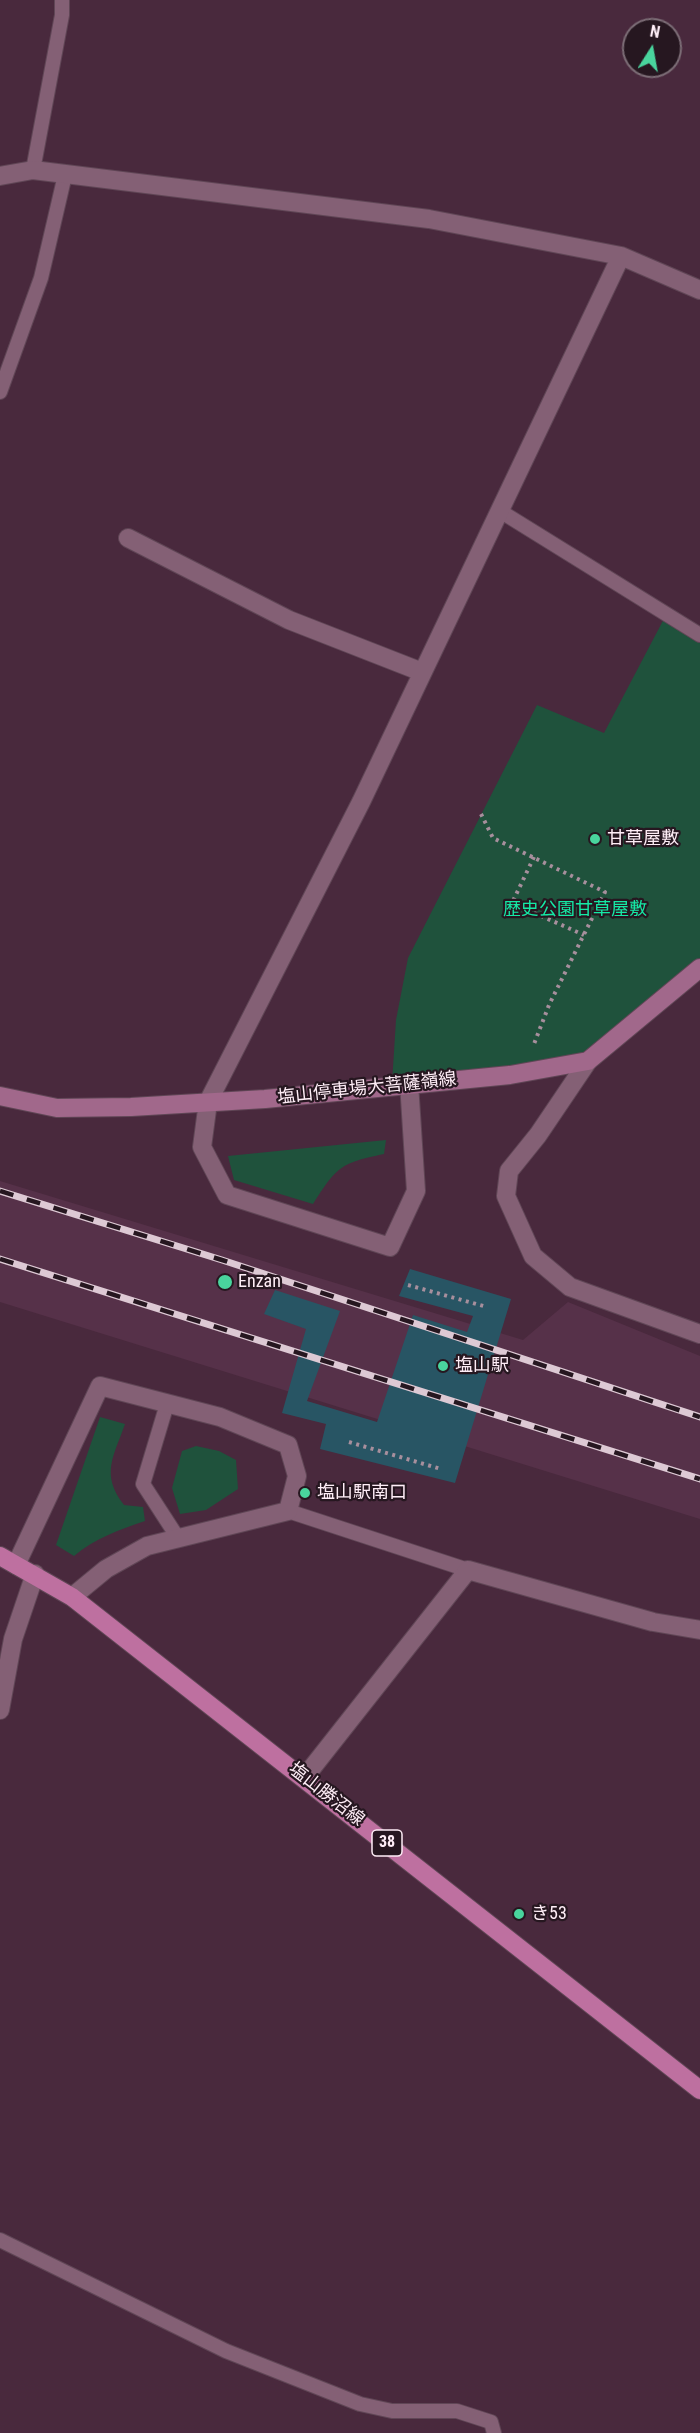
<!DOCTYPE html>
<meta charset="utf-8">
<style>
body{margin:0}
#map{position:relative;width:700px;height:2433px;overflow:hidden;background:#49293d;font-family:"Roboto Condensed",sans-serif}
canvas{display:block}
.north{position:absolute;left:622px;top:18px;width:60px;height:60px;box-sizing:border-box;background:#261720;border:2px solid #7c6d76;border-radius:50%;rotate:11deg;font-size:16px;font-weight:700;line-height:24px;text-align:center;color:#feedf6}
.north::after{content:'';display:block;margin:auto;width:21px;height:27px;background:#49d49d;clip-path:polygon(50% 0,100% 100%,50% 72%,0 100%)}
</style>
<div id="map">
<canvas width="700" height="2433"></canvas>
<div class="north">N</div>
</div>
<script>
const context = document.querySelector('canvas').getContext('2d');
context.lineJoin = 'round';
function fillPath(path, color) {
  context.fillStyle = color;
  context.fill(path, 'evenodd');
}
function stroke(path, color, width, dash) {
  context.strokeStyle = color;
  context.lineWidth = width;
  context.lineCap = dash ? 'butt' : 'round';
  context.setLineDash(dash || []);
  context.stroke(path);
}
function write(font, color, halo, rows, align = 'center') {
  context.font = font + ' "Roboto Condensed","Noto Sans JP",sans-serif';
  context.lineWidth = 4.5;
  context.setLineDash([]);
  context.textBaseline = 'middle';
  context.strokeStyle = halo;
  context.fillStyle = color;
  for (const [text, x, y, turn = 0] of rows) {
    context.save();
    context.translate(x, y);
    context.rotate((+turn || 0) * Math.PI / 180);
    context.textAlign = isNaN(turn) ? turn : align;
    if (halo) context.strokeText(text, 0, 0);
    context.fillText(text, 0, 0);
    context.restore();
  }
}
fillPath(new Path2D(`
 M 0,1181 L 523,1340 L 568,1302 L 700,1356 L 700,1519 L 0,1302 Z`), '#563149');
fillPath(new Path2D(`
 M 667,613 L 700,635 L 700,968 L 588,1061 L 392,1083 L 396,1020 L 408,958 L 537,705 L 604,733 Z
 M 386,1140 L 384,1154 C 340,1163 337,1167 313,1204 L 234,1180 L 228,1156 Z
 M 100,1417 L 125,1424 C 114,1456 100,1474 124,1505 L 143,1507 L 145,1521 C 119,1530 95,1538 74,1556 L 56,1545 Z
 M 196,1446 L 219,1451 L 236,1460 L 238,1489 L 206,1510 L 180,1514 L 172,1488 L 182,1451 Z`), '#1f523c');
fillPath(new Path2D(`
 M 410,1269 L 511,1299 L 455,1483 L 320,1449 L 326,1424 L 282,1413 L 306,1329 L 264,1314 L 275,1290 L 340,1311 L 307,1401 L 377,1422 L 413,1315 L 467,1332 L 473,1316 L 399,1296 Z`), '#285564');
const service = new Path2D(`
 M 33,170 L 62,15 L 62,0
 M 0,392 L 41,278 L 65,175
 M 500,511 L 700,635
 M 167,1404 L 143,1484 L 178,1538
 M 288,1511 L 468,1570
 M 0,2240 L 226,2351 L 360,2404 L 392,2411 L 457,2411 L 491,2422 L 494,2433`);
const minor = new Path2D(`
 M 0,176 L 33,170 L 429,219 L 621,256 L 700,290
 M 128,538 L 289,620 L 422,672
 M 588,1061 L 538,1135 L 509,1171 L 506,1196 L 533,1256 L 570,1287 L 700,1334
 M 409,1083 L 416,1191 L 390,1247 L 227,1195 L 202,1147 L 208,1102 L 361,802 L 621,256
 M 16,1565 L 100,1386 L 220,1417 L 288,1445 L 297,1476 L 288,1511 L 147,1546 L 106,1569 L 72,1597
 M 0,1710 L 13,1639 L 35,1574
 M 304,1778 L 468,1570 L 653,1622 L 700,1630`);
const secondary = new Path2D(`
 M 0,1096 L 57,1108 L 131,1107 L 265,1099 L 510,1075 L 588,1061 L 700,968`);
const primary = new Path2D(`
 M 0,1556 L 72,1597 L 700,2090`);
stroke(service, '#604656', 16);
stroke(minor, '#604656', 20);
stroke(secondary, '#604656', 20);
stroke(primary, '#604656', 20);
stroke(new Path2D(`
 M 481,814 L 493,838 L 605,892 L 549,1005 L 534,1044
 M 534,857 L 512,903 L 584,935
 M 408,1285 L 487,1307
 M 349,1442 L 441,1469`), '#a78f9d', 4, [3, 4.5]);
stroke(service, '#846075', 14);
stroke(minor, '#846075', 18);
stroke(secondary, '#a1688b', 18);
stroke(primary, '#be70a0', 18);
const rail = new Path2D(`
 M 0,1191 L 222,1260 L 700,1417
 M 0,1259 L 700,1479`);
stroke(rail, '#ddc9d4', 7);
stroke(rail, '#261720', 4.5, [14]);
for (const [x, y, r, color] of [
 [595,839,6,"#49d49d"],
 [225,1282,8,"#49d49d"],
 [443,1366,6,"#49d49d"],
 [305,1493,6,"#49d49d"],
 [519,1914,6,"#49d49d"]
]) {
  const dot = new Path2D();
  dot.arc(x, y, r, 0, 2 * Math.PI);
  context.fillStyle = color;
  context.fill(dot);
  stroke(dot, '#261720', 2);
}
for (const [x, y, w] of [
 [387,1843,30]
]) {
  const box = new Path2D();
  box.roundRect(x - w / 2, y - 13, w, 26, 4.5);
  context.fillStyle = '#261720';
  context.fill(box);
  stroke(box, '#feedf6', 1.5);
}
write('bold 16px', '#feedf6', null, [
 ["38",387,1843]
]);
write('18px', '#feedf6', '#261720', [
 ["甘草屋敷",607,839],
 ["Enzan",238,1282],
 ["塩山駅",455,1366],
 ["塩山駅南口",317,1493],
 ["き53",531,1914]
], 'left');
write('18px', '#15e9a5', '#261720', [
 ["歴史公園甘草屋敷",575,910]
]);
write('18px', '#feedf6', '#261720', [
 ["塩山停車場大菩薩嶺線",367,1089,-6],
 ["塩山勝沼線",326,1795,38]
]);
</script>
